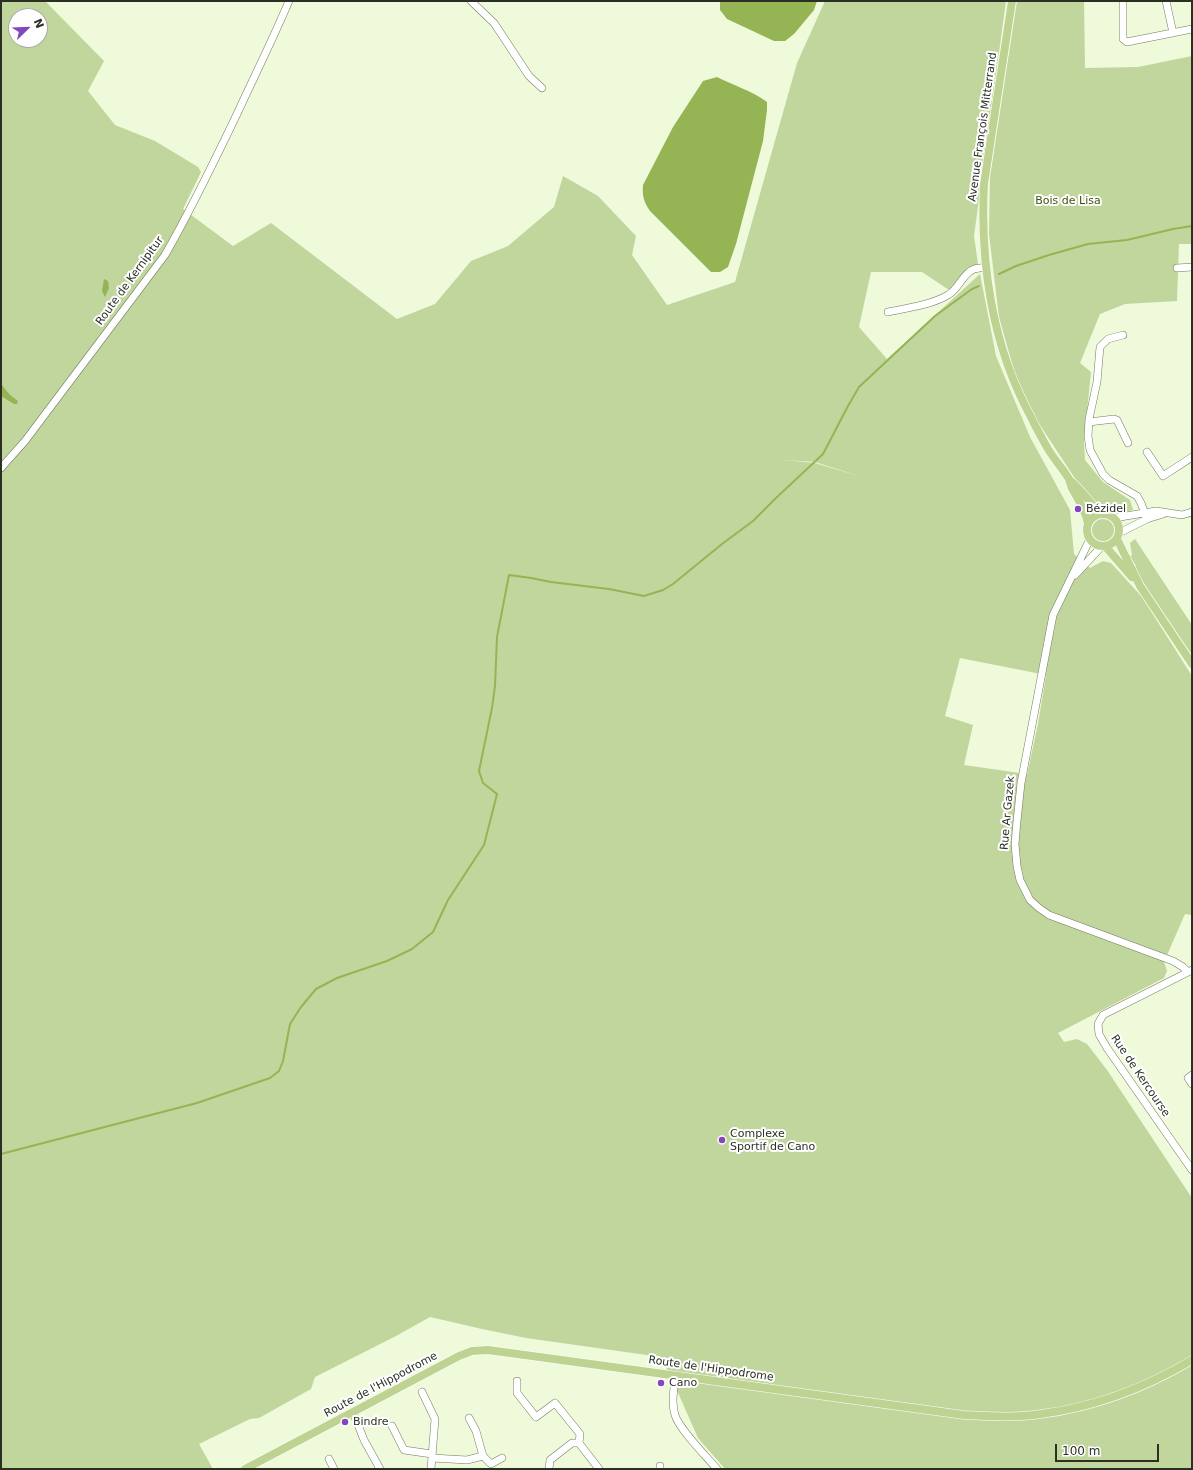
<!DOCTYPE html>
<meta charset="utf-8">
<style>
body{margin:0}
#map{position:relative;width:1193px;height:1470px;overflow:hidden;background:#eefada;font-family:"DejaVu Sans",sans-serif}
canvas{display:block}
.frame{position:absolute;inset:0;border:2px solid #2b2f24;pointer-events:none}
.north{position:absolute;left:8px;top:8px;width:40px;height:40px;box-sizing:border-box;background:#fff;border:1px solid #aaaca7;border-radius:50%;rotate:67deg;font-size:11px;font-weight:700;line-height:16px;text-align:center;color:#2b2f24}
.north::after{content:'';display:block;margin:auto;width:14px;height:18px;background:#8347bd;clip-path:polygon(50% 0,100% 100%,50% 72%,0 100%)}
.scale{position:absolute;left:1055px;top:1444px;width:104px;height:18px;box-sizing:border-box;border:2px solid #2b2f24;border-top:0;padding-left:5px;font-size:12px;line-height:14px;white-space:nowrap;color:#2b2f24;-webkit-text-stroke:3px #fff;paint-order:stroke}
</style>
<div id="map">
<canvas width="1193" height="1470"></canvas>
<div class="frame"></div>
<div class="north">N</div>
<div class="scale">100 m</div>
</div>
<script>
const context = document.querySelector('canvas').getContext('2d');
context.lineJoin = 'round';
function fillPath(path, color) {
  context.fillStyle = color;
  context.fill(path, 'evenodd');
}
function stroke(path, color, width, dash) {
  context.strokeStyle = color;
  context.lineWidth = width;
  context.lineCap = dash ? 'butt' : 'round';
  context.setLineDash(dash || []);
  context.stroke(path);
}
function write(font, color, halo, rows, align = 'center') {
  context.font = font + ' "DejaVu Sans",sans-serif';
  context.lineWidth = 4;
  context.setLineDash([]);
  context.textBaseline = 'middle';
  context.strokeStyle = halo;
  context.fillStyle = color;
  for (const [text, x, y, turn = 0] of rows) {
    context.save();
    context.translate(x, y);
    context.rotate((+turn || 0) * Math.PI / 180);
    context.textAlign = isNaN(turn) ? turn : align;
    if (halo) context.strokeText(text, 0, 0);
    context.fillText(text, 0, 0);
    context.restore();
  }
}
fillPath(new Path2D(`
 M 1,1 L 45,1 L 104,61 L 88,91 L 115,125 L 155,141 L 198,167 L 201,172 L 183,209 L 233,246 L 271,223 L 397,319 L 435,304 L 471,261 L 508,246 L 554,207 L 563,176 L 598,196 L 636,236 L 632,255 L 667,305 L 735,282 L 797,63 L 825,1 L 1006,1 L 974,236 L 978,264 L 966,270 L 949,290 L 922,272 L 871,272 L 859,327 L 887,359 L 980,274 L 996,356 L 1030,437 L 1070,510 L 1074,554 L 1090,568 L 1103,561 L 1111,563 L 1142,597 L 1192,676 L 1192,915 L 1185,914 L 1164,962 L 1167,971 L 1164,978 L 1058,1033 L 1064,1042 L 1077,1039 L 1087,1044 L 1107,1070 L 1192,1198 L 1192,1469 L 725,1469 L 698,1438 L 679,1395 L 661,1357 L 526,1338 L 482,1329 L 430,1317 L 396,1336 L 315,1377 L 311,1389 L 259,1418 L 250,1419 L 199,1444 L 213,1469 L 1,1469 ZM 16,16 L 40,16 L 40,40 L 16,40 ZM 783,460 L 815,462 L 862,477 L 815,463 ZM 960,658 L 1046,675 L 1038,724 L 1027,775 L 1020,773 L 964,765 L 973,725 L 945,716 Z
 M 1017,1 L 1084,1 L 1085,68 L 1138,67 L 1192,56 L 1192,244 L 1179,244 L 1177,301 L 1125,304 L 1100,314 L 1080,363 L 1091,372 L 1084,441 L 1085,460 L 1103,482 L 1130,500 L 1133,510 L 1117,514 L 1099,507 L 1076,480 L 1036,419 L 1015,374 L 999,317 L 989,234 L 990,177 Z
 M1092 530a11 11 0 1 1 22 0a11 11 0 1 1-22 0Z
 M 1135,539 L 1192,625 L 1192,655 L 1133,567 L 1136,566 L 1130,556 L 1132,555 L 1130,543 Z`), '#c1d69d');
fillPath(new Path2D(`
 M 720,1 L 817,1 L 814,10 L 794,34 L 785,41 L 774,41 L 727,19 L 720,10 Z
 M 717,77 C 733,85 752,91 767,102 L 767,110 L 763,141 L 736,244 L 728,267 L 720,272 L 711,272 L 650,211 C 644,202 642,196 643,185 L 673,127 L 703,81 Z
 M 104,279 L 108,281 L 109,288 L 105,297 L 102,291 Z
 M 1,384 L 10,395 L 18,401 L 17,404 L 14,404 L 1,396 Z`), '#95b454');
stroke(new Path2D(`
 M 999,274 L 1016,266 L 1049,255 L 1088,244 L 1127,240 L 1173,229 L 1192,226
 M 1,1154 L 197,1103 L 270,1078 L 279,1071 L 283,1061 L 290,1024 L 301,1007 L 316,989 L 337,978 L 387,961 L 412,949 L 433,932 L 448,900 L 484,845 L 497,794 L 483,783 L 479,771 L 492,708 L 495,686 L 497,637 L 509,575 L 531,578 L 551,582 L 609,589 L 644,596 L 663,590 L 673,584 L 722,544 L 753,521 L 776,498 L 823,454 L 848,406 L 859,387 L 935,316 L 972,289 L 979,286`), '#95b454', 2);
const minor = new Path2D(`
 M 471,1 L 494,23 L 529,76 L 542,88
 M 1123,1 L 1123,39 L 1127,42 L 1192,29
 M 1166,1 L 1173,33
 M 1177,268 L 1192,267
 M 888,312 C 908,308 931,305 948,295 C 959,289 962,274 974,269 C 977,268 982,268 986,267
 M 1123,335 L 1108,339 L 1100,347 L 1097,382 L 1089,419 L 1088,436 L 1090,450 L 1103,474 L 1109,480 L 1137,496 L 1141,503 L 1147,519
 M 1089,422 L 1114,419 L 1117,420 L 1128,443
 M 1147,452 L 1163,476 L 1192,457
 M 1,468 L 25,441 L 165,255 C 191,210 214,162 237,114 C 254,77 273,39 289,1
 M 1114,518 L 1156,511 L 1182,515 L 1192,512
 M 1119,533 L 1147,519 L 1163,514
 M 1090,539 L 1053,615 L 1021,783 L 1017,821 L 1015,844 L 1017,866 L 1020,880 L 1030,900 L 1039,908 L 1049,915 L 1173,961 L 1183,967 L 1188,972
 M 1075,575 L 1102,546
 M 1192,970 L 1103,1015 L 1098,1024 L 1099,1034 L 1107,1048 L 1192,1170
 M 1192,1075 L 1188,1078 L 1192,1084
 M 676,1375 C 674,1388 671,1402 675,1415 C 679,1429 706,1456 717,1469
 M 517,1381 L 517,1393 L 536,1417 L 555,1403 L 580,1434 L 579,1443 L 599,1469
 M 422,1392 L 435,1419 L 431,1469
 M 353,1412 L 364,1440 L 380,1469
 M 469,1418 L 476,1431 L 483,1456
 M 392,1426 L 404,1450 L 432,1454
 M 432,1458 L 467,1460 L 483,1456 L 491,1464 L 502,1458
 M 329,1459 L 334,1469
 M 660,1466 L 660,1469
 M 549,1469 L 550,1460 L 572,1443 L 579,1443`);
const major = new Path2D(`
 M 1012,1 L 984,184 C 980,263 992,346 1031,417 C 1036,428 1042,438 1048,449 C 1054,459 1063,469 1069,479 C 1070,483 1071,487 1073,490 C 1079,501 1086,511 1088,524
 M 1071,481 C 1083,491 1090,505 1103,514
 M1087 530a16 16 0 1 1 32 0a16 16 0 1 1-32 0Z
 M 1117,539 L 1140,586 L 1192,664
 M 1105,546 L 1132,577
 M 245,1469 L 459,1356 L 472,1351 L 488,1350 L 964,1415 C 990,1416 1015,1418 1041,1414 C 1095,1407 1145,1388 1192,1360`);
stroke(minor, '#707a5e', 8);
stroke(major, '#fff', 9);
stroke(minor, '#fff', 7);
stroke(major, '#bed392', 8);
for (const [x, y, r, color] of [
 [1078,509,4,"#8347bd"],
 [722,1140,4,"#8347bd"],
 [661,1383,4,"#8347bd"],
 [345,1422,4,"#8347bd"]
]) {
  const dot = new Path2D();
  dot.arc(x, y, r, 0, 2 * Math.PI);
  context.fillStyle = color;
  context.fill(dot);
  stroke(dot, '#fff', 1.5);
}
write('11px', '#2b2f24', '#fff', [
 ["Avenue François Mitterrand",983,127,-82],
 ["Route de Kernipitur",130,281,-54],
 ["Rue Ar Gazek",1008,813,-85],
 ["Rue de Kercourse",1140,1076,56],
 ["Route de l'Hippodrome",711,1369,8],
 ["Route de l'Hippodrome",381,1385,-28]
]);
write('11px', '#3f520b', '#fff', [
 ["Bois de Lisa",1068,201]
]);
write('11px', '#2b2f24', '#fff', [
 ["Bézidel",1086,509],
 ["Complexe",730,1134],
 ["Sportif de Cano",730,1147],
 ["Cano",669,1383],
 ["Bindre",353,1422]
], 'left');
</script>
